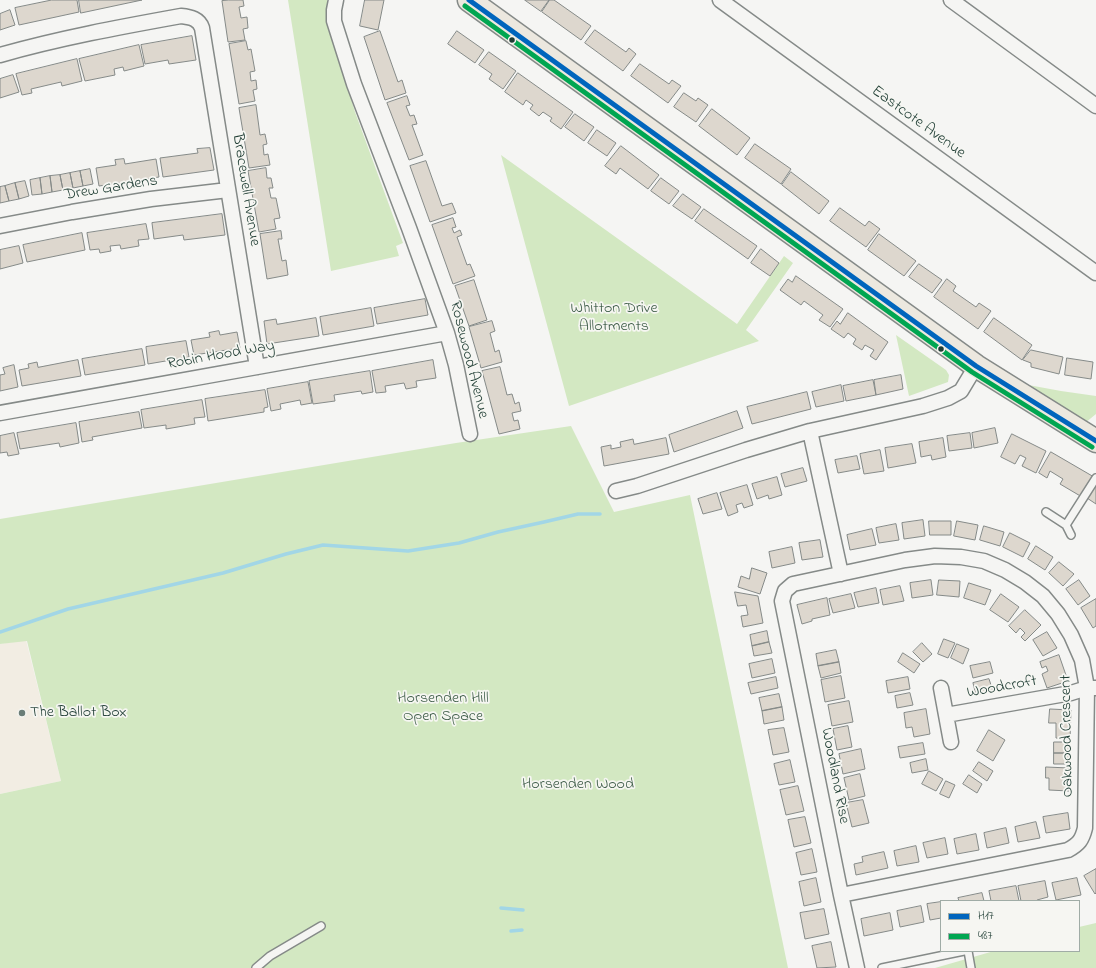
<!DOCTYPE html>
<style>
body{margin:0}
#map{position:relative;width:1096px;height:968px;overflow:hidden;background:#f5f5f3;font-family:"Indie Flower",sans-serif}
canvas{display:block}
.legend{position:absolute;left:940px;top:900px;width:140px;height:52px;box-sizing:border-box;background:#f6f6f2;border:1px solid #a0aca6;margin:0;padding:5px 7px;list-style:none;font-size:12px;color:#1f3d34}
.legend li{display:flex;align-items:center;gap:8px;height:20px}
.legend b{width:20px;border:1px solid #a0aca6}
</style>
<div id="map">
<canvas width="1096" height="968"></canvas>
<ul class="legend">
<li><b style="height:5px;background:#0065bd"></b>H17</li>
<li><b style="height:5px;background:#00a651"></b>487</li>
</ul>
</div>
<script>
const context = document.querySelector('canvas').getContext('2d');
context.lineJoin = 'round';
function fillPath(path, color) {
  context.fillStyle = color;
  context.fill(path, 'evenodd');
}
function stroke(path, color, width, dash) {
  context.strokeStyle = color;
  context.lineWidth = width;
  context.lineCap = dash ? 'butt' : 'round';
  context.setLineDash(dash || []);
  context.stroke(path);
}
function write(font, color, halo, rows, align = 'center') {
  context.font = font + ' "Indie Flower",sans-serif';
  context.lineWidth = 3.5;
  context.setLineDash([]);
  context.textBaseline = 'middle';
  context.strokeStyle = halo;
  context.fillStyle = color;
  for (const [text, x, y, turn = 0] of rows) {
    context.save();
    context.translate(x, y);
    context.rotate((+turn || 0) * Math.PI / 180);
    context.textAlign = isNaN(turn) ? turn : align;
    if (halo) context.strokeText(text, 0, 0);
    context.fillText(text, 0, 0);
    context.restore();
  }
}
fillPath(new Path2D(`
 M 26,640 L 61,781 L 0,794 L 0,644 Z`), '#f2ede3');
fillPath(new Path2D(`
 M 288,0 L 327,0 L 327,19 L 355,112 L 403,243 L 396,246 L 399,256 L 331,271 Z
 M 501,155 L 737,324 L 784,256 L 793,263 L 746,330 L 759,341 L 569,406 Z
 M 896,335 L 946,370 L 949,375 L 948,382 L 909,396 Z
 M 1023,384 L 1061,391 L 1096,396 L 1096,414 L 1085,423 Z
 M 571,426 L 614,512 L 690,495 L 788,968 L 0,968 L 0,794 L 61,781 L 27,641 L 0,644 L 0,519 L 456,443 Z
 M 1096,923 L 1096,968 L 935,968 L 994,951 L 1079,951 L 1079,927 Z`), '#d3e8c2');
stroke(new Path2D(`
 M 0,632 L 68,609 L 223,573 L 286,554 L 323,545 L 408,551 L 459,543 L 498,532 L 544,522 L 578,514 L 600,514
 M 501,908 L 523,910
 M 511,931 L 522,930`), '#a2d6e6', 3.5);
const building = new Path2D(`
 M 52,0 L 77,0 L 79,12 L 19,25 L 15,8 Z
 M 79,0 L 142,0 L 81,13 Z
 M 229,0 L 243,0 L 244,6 L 239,7 L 241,18 L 247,17 L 248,28 L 243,29 L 245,40 L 228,42 L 222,1 Z
 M 365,0 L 384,0 L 378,30 L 360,26 Z
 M 525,0 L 549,0 L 541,11 Z
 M 550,0 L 554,0 L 591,26 L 581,40 L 542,12 Z
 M 10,10 L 15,25 L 0,30 L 0,14 Z
 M 595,30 L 626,52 L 629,48 L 636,54 L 623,71 L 585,43 Z
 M 380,31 L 398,82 L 402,80 L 406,93 L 385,100 L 364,37 Z
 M 457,31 L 484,50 L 475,63 L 448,44 Z
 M 192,36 L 196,60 L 169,64 L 168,60 L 145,64 L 141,45 Z
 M 246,41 L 248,50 L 251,49 L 255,71 L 250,72 L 251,81 L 256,80 L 257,89 L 253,90 L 255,101 L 239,104 L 229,44 Z
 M 139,45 L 144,66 L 124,71 L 123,67 L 114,69 L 115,75 L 85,81 L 79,59 Z
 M 489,52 L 516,71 L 503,89 L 489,79 L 492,74 L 479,65 Z
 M 77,59 L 82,81 L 62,86 L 61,82 L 31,89 L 32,93 L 22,95 L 16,74 Z
 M 640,64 L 669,84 L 672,80 L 681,86 L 668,103 L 631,76 Z
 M 518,73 L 573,112 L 561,129 L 550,121 L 552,118 L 543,112 L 539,116 L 530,109 L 533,105 L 526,100 L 523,105 L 505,92 Z
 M 13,75 L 19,92 L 0,98 L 0,79 Z
 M 684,93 L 696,101 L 698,98 L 708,105 L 696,122 L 674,107 Z
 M 407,96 L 410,105 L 406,106 L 410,116 L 414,115 L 417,124 L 412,125 L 423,155 L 409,160 L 387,103 Z
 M 256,105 L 260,135 L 265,134 L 267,144 L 263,145 L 264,155 L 268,154 L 270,165 L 249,168 L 239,108 Z
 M 712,109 L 750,138 L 737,155 L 699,126 Z
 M 575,114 L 594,127 L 584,141 L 565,127 Z
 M 597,130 L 616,143 L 607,156 L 588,143 Z
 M 755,144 L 791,169 L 781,184 L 745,158 Z
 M 621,146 L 659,175 L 648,189 L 620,168 L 616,174 L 605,166 Z
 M 210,148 L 214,170 L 163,177 L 160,158 L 198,153 L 197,149 Z
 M 124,159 L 125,164 L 156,159 L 159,177 L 99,186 L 96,168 L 116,165 L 115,160 Z
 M 426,161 L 442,206 L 452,203 L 456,213 L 430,222 L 410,166 Z
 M 266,168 L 267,178 L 271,178 L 273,188 L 269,188 L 271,198 L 276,198 L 280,218 L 274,219 L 276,229 L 259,232 L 248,171 Z
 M 90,169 L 93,184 L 83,186 L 80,171 Z
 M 80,171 L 83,186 L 73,188 L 70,173 Z
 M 791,172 L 829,201 L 819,214 L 782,185 Z
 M 70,173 L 73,188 L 63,190 L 60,175 Z
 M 60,175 L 63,190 L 52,192 L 50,176 Z
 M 50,176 L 52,192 L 42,194 L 40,178 Z
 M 40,178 L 42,194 L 32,195 L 30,180 Z
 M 661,178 L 679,191 L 669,204 L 651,191 Z
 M 25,181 L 29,196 L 19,199 L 15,183 Z
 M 15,183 L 19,199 L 9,201 L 5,186 Z
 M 5,186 L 9,201 L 0,203 L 0,187 Z
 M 683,194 L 701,207 L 692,219 L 673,206 Z
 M 840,208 L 865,226 L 869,221 L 880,229 L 866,247 L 830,221 Z
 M 704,209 L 757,246 L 748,259 L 695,221 Z
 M 222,214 L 225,235 L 184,240 L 183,235 L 154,239 L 152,223 Z
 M 453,218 L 456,227 L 452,228 L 454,233 L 460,230 L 462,235 L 457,237 L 467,265 L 470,264 L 475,276 L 453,284 L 432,225 Z
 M 146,224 L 149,239 L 138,240 L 139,246 L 121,249 L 120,245 L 110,246 L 111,251 L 100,253 L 99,249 L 90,250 L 87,233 Z
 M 281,231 L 282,239 L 278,239 L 282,261 L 286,260 L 288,275 L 267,279 L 260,234 Z
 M 82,233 L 85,250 L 27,262 L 23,245 Z
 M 879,234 L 916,261 L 904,276 L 868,250 Z
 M 19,246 L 23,263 L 0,269 L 0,250 Z
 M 761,249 L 779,263 L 770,276 L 751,263 Z
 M 919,264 L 942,280 L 932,293 L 909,277 Z
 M 796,276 L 843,309 L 830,327 L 819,320 L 823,315 L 804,301 L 801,305 L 780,290 L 788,279 L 792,282 Z
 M 947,279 L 956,286 L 953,291 L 976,307 L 979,303 L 991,311 L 978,329 L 934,297 Z
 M 474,280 L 487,320 L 469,326 L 455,286 Z
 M 425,299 L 428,315 L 377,324 L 374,308 Z
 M 371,308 L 374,326 L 323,335 L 320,317 Z
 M 848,313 L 888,342 L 876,360 L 870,356 L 874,350 L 865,345 L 862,350 L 853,344 L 856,339 L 848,333 L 844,338 L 831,329 L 837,321 L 840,324 Z
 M 316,318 L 319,336 L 267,344 L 264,321 L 276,319 L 277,324 Z
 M 994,318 L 1032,345 L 1022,360 L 984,332 Z
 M 492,321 L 495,331 L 490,333 L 495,352 L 499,350 L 502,362 L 481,368 L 469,327 Z
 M 219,331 L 220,335 L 237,332 L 240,348 L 194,355 L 191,340 L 210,337 L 209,333 Z
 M 186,341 L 189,357 L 148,364 L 146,347 Z
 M 142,349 L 145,365 L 85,375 L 82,359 Z
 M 1031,350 L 1063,357 L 1059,374 L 1031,367 L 1031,363 L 1023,360 Z
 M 1067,358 L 1093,362 L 1091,379 L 1065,375 Z
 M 78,360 L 81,376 L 22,386 L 19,370 L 29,368 L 28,364 L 37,362 L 38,367 Z
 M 433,360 L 436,378 L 416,381 L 417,387 L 406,389 L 404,383 L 385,386 L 386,392 L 376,393 L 372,371 Z
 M 14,365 L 18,387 L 0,391 L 0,375 L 5,374 L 3,368 Z
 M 500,367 L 507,395 L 512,394 L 515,404 L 519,402 L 521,411 L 512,413 L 514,421 L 518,420 L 520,429 L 499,434 L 482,371 Z
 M 370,371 L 373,392 L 362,394 L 361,391 L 334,395 L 335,401 L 313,404 L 309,381 Z
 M 901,375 L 903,389 L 876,395 L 874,380 Z
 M 873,380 L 876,395 L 846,401 L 843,386 Z
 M 308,382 L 312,403 L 301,405 L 300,400 L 280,404 L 281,409 L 271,411 L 267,389 Z
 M 841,385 L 844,401 L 816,407 L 812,392 Z
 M 265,390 L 268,407 L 264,408 L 264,412 L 208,421 L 205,399 Z
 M 807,392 L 811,409 L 752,424 L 747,407 Z
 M 202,400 L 205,417 L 194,418 L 195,424 L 166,429 L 166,425 L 144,428 L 141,410 Z
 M 737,411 L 743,428 L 674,452 L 669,435 Z
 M 139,412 L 142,428 L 92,437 L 93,440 L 82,442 L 79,422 Z
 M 76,423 L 79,443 L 60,447 L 59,443 L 20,449 L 17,433 Z
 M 995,428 L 998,443 L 974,448 L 972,433 Z
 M 14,433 L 19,454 L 8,456 L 7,452 L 0,453 L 0,436 Z
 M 970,433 L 972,448 L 949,451 L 947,436 Z
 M 1012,434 L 1046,451 L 1036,473 L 1022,466 L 1026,458 L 1020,455 L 1015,464 L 1001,457 Z
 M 666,438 L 669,454 L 604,466 L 601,447 L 611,445 L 611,449 L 621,447 L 620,442 L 633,439 L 634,444 Z
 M 943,438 L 946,457 L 932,460 L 931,455 L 921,457 L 919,442 Z
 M 912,444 L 916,463 L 888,468 L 885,448 Z
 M 880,450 L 884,471 L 864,474 L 860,454 Z
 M 1051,452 L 1094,477 L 1082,497 L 1060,484 L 1063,479 L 1050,471 L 1047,478 L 1039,473 Z
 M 857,456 L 860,469 L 838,473 L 835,460 Z
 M 803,468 L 807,481 L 785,487 L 781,474 Z
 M 777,477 L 782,495 L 769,499 L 768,495 L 757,499 L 752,484 Z
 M 1096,484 L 1096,504 L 1087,498 Z
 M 747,485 L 753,505 L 744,508 L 742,503 L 736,505 L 738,512 L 728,516 L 720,493 Z
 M 717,493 L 722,509 L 703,514 L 698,499 Z
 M 923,520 L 925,536 L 904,539 L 902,523 Z
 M 929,521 L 951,521 L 951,535 L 930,535 Z
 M 957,521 L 978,525 L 975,540 L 954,536 Z
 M 896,524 L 899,540 L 879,543 L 876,528 Z
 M 984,526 L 1004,532 L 1000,546 L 980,540 Z
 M 872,529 L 876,545 L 850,550 L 847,535 Z
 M 1010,533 L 1030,543 L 1023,557 L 1003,547 Z
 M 820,540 L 823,557 L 802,560 L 799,543 Z
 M 1036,546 L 1053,557 L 1045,570 L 1028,559 Z
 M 792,547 L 795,563 L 772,568 L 769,552 Z
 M 1059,562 L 1074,574 L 1063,586 L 1049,573 Z
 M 752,568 L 767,573 L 760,594 L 738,587 L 741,576 L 749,579 Z
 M 931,580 L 933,595 L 912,598 L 910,583 Z
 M 939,580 L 960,581 L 959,597 L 937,595 Z
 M 1079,580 L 1090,596 L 1078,605 L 1066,589 Z
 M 969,583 L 991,590 L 985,605 L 964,598 Z
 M 900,586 L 904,601 L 883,605 L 880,590 Z
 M 876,588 L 879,603 L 858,607 L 854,593 Z
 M 735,592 L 758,596 L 763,623 L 743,627 L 741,616 L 748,615 L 746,605 L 738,606 Z
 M 851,594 L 855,608 L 833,613 L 829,599 Z
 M 1001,594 L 1019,607 L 1008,622 L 990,610 Z
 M 827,598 L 830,615 L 812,619 L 812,621 L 802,624 L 797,605 Z
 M 1096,599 L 1096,626 L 1093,628 L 1081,608 Z
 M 1025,610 L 1041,625 L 1025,641 L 1021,637 L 1025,633 L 1020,628 L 1016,633 L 1009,626 Z
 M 767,631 L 769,642 L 752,646 L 750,635 Z
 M 1047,632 L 1057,648 L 1043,656 L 1033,640 Z
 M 944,639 L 955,643 L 948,658 L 938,654 Z
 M 769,642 L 772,653 L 754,656 L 752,646 Z
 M 922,643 L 932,654 L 923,662 L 913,652 Z
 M 957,644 L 969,649 L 963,664 L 951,658 Z
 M 836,650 L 839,662 L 818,666 L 816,654 Z
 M 903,653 L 920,664 L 914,673 L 898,662 Z
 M 1059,655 L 1068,681 L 1047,688 L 1042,674 L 1048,671 L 1046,666 L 1042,668 L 1040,662 Z
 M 772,659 L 775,673 L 752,678 L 749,664 Z
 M 839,662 L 841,673 L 821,678 L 818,666 Z
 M 990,662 L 993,673 L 973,678 L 970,666 Z
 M 841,676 L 845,698 L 825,702 L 821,680 Z
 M 776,677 L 778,688 L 751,694 L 748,683 Z
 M 908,677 L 910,689 L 888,693 L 886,681 Z
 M 989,679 L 993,691 L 976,695 L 973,683 Z
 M 910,693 L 913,705 L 897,708 L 895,696 Z
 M 779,694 L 782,707 L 762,711 L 759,698 Z
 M 849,701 L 853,722 L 832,726 L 828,705 Z
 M 782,707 L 784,720 L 764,724 L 762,711 Z
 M 926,709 L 930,734 L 914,737 L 912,727 L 906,728 L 904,713 Z
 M 1050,709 L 1071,710 L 1070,739 L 1056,738 L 1056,723 L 1049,723 Z
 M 848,726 L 852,747 L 837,750 L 833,729 Z
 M 784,728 L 789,752 L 773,755 L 768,730 Z
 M 989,730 L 1005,740 L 993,761 L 977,751 Z
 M 1054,742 L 1069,742 L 1069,753 L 1054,753 Z
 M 923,743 L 925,754 L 900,758 L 898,747 Z
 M 861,749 L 865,769 L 843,774 L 839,754 Z
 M 1054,753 L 1069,753 L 1069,764 L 1054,764 Z
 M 926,759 L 928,770 L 912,773 L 910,763 Z
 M 790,760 L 795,782 L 779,785 L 774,764 Z
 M 979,762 L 993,771 L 987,781 L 973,771 Z
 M 1046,767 L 1069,768 L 1069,791 L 1049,790 L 1049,778 L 1046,778 Z
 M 929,771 L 943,779 L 936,791 L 922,784 Z
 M 860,774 L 865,796 L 849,800 L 844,778 Z
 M 969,775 L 982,784 L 977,793 L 963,784 Z
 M 946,781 L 955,785 L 949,798 L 940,794 Z
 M 798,786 L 804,811 L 786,815 L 780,790 Z
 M 863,800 L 869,823 L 852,827 L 846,803 Z
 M 1068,813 L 1070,829 L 1046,833 L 1043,817 Z
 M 805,817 L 811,843 L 794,847 L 788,820 Z
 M 1036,822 L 1040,838 L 1018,842 L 1015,827 Z
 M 1006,828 L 1009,843 L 987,848 L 984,833 Z
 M 976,834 L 979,850 L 957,854 L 954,839 Z
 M 945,838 L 948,854 L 927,858 L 923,843 Z
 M 916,846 L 919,862 L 897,866 L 894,851 Z
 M 812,849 L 817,872 L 801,875 L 796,853 Z
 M 884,852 L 888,868 L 856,875 L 854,864 L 863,862 L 862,857 Z
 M 1096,869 L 1096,893 L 1095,894 L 1084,876 Z
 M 816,878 L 821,902 L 804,906 L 799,882 Z
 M 1077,878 L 1081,895 L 1056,900 L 1052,883 Z
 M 1045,881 L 1048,897 L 1037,900 L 1037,901 L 1021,901 L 1018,886 Z
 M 1016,886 L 1019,901 L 991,901 L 989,891 Z
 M 982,893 L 984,901 L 959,901 L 958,898 Z
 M 941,902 L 941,918 L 930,920 L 927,904 Z
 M 921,906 L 924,922 L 900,927 L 897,911 Z
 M 824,909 L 829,934 L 805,939 L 800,913 Z
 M 890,913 L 893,930 L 864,936 L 861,919 Z
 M 831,942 L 836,967 L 817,968 L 812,946 Z`);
fillPath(building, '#ddd7ce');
stroke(building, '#858a88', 1);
const lane = new Path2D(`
 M 1046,512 L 1066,525 L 1071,535
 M 1066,525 L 1096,478
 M 968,951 L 971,968
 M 256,968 L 270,956 L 321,926
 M 882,968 L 964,951`);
const street = new Path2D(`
 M 336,0 L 334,10 L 334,21 L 354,84 L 409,228 L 447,333 L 456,365 L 470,434
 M 720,0 L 1096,273
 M 951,0 L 1096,106
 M 0,55 C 60,38 120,27 181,16 C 191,17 199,19 202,28 L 257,367
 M 0,226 L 72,212 L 151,199 L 228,190
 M 0,413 L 447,333
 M 810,431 L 841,574
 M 616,491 L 637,486 L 746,450 L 810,431 L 923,406 L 948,398 L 961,391 L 976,366
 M 941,688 L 951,742
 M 946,715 L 1071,693 L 1087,688 L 1096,688
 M 841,895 L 1068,850 C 1079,844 1082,840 1085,828 L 1087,688 L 1082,660 L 1071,635 L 1058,614 L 1043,596 L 1025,582 L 1005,570 L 984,561 L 961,557 L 935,556 L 905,560 L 793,584 L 785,591 L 782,601 L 841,895 L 857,968`);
const primary = new Path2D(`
 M 469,0 L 976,366 L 1096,441`);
stroke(lane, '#858a88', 10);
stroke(street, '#858a88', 17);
stroke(primary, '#858a88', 25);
stroke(lane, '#f5f5f3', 7);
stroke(street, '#f5f5f3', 14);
stroke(primary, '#ece8df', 22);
stroke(new Path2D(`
 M 469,0 L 976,366 L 1096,441`), '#0065bd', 5);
stroke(new Path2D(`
 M 465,6 L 972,372 L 1092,447`), '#00a651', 5);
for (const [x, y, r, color] of [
 [512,40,3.5,"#1f3d34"],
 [941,349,3.5,"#1f3d34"],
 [22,713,4,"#6a7d77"]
]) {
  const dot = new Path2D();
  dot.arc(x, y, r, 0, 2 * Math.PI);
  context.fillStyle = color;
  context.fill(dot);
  stroke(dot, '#f6f6f2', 1.5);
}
write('16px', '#1f3d34', '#f6f6f2', [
 ["Eastcote Avenue",918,123,36],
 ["Drew Gardens",111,189,-9],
 ["Bracewell Avenue",245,190,81],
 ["Robin Hood Way",221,356,-10],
 ["Rosewood Avenue",468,360,76],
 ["Woodcroft",1002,688,-10],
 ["Oakwood Crescent",1068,736,-91],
 ["Woodland Rise",834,776,79]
]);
write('16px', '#3e5d48', '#f6f6f2', [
 ["Whitton Drive",614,309],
 ["Allotments",614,327],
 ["Horsenden Hill",443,699],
 ["Open Space",443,717],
 ["Horsenden Wood",578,785]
]);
write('16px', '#1f3d34', '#f6f6f2', [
 ["The Ballot Box",30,713]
], 'left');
</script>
